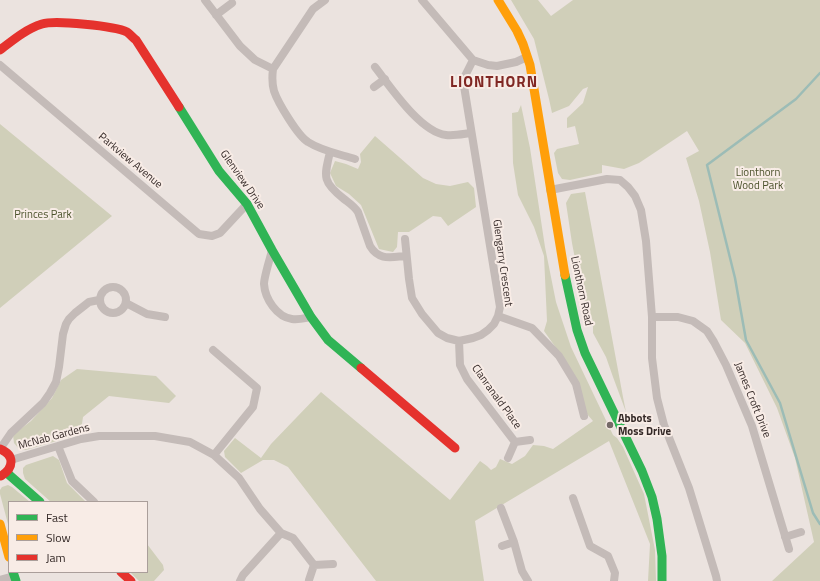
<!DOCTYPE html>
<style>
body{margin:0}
#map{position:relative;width:820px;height:581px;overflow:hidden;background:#ebe3df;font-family:"Titillium Web",sans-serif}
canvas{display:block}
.legend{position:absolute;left:8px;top:501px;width:140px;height:72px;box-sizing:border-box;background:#f8ece6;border:1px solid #aa9e9a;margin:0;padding:5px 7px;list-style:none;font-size:12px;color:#342927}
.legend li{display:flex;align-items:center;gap:8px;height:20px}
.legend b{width:20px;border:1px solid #aa9e9a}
</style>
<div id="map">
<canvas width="820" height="581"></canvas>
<ul class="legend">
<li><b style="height:5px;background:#30b455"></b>Fast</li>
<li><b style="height:5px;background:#ff9f0a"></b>Slow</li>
<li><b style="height:5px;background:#e5322d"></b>Jam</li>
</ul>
</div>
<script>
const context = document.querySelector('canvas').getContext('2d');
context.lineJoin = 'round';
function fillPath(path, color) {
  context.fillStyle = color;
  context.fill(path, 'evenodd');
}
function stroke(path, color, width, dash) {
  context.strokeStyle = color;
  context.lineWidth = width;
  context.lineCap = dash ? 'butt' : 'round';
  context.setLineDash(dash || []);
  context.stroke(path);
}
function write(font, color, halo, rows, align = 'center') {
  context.font = font + ' "Titillium Web",sans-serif';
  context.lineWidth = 4;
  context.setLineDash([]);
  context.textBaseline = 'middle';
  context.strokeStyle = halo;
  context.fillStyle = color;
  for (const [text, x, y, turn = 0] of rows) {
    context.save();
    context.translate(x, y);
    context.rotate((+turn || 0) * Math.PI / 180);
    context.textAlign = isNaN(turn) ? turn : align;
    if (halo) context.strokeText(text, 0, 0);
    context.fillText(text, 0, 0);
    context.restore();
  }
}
fillPath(new Path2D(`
 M 511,0 L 538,0 L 551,16 L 573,0 L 820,0 L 820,581 L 772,581 L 814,542 L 795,458 L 777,408 L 745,343 L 721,320 L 710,252 L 699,201 L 686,158 L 699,151 L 687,131 L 639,163 L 624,169 L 602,165 L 602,173 L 570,180 L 562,179 L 558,173 L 554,153 L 557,149 L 579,144 L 575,126 L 567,128 L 567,118 L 583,103 L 588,87 L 583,89 L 569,106 L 552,113 L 549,99 L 534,39 Z
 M 521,105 L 530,148 L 545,247 L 556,302 L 571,347 L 613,435 L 617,438 L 623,447 L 644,494 L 655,550 L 656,581 L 648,581 L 650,544 L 609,441 L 475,521 L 484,581 L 376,581 L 288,467 L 274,460 L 263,460 L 241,473 L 225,457 L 224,451 L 235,438 L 261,458 L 271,444 L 321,392 L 450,500 L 480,461 L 487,466 L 491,470 L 496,467 L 500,459 L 512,464 L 525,456 L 533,445 L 544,446 L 553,449 L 593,421 L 587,414 L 564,359 L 544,331 L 547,321 L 544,256 L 534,227 L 518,195 L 513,163 L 512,113 L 518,112 Z
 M 0,124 L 112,216 L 0,308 Z
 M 375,136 L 423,178 L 436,184 L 450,186 L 468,182 L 474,188 L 476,207 L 448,226 L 441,217 L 433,216 L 409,232 L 398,232 L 397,247 L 393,252 L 379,249 L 361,205 L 349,194 L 336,186 L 330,173 L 335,161 L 346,164 L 358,169 L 361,162 L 360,154 Z
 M 585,192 L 623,397 L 626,412 L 613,377 L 606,357 L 593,333 L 593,321 L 582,295 L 572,243 L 566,203 L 571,194 Z
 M 77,369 L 156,376 L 176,396 L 169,403 L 109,396 L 83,417 L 82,424 L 70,437 L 26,450 L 19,449 L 14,443 L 13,435 L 31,421 L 52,398 L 61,380 Z
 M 53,456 L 59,460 L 67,483 L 86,502 L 51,502 L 25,479 L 23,473 L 23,468 L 26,465 Z
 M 8,485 L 12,487 L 30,502 L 9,502 L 9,523 L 8,524 L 0,494 L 0,490 L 2,487 Z
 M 147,544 L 163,565 L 164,570 L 154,581 L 139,581 L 130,572 L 147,572 Z`), '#d0cfb9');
stroke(new Path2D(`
 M 820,73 L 796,99 L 707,165 L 735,278 L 746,340 L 780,403 L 813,513 L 820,524`), '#9cbcb6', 2.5);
stroke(new Path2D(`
 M 205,0 L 240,46 L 255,60 L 273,69
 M 325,0 L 313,9 L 273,69 C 272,77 272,84 274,91 C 278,103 298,136 308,142 C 322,151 339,154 355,159
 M 422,0 L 473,60 L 488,65 L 497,66 L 516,62 L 527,57
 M 216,15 L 232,3
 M 0,65 L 199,234 L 212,236 L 220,233 L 247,204
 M 375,67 C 390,86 420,132 446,135 C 454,136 463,134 471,133
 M 374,87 L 385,79
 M 330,152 C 324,177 322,182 344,199 C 349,203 354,206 358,212 L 370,246 C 379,261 391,257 406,256
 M 550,190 L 607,179 L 620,180 L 628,187 L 635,196 L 641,210 L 646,241 L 652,317 L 652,358 L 657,398 L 664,425 L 689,488 L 716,576 L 717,581
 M 405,239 L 409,279 L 412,298 L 422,314 L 438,333 L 447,338 L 459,341 L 473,338 L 481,335 L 488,330 L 494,324 L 498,316 L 500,307 L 463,80 L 473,60
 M 272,250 C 270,259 264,277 264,284 C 265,299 277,317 292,319 C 299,320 305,318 311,317
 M100 300a13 13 0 1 1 26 0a13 13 0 1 1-26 0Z
 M 126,303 L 147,314 L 165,317
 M 498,316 L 532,328 L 559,356 L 576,384 L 584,416
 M 652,317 L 678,317 L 693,321 L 707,331 L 714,342 L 726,365 L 752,426 L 789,549
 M 459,341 L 460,365 L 467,379 L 515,442
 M 213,350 L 257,388 L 253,407 L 214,455
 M 58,446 L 72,481 L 94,502
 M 0,449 L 11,433 L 43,403 L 50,393 L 56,382 L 59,367 L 63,334 L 66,324 L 69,319 L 75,313 L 89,302 L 99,300
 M 508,458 L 515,442 L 530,440
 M 11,460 L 81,439 L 99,436 L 155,436 L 190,442 L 214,455 L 239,478 L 260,509 L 281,533 L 293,538 L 314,565
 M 573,498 L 590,546 L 608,556 L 615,573 L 614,581
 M 501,508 L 514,542 L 522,571 L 528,581
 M 785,537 L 801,532
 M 502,546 L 514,542
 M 0,580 L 14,576
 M 309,580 L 314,565 L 333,564
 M 240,581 L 243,575 L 281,533`), '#c4bbb8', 8);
stroke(new Path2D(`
 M 179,107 L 219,171 L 247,204 L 272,250 L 311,317 L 328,340 L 361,368
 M 565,275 L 577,330 L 585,353 L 642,471 L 652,497 L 657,519 L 662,556 L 662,581
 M 7,473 L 40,502
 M 13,572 L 16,581`), '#30b455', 9);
stroke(new Path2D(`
 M 498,0 L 517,31 L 523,44 L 530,65 L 565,275
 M 0,524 L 9,557`), '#ff9f0a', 9);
stroke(new Path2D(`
 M 0,50 C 13,40 26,29 42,24 C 55,20 115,26 127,32 C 130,34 133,38 136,40 L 179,107
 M 361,368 L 455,448
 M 0,449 C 15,455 14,468 1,476
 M 121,572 L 131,581`), '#e5322d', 9);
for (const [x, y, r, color] of [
 [610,425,4,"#746a67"]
]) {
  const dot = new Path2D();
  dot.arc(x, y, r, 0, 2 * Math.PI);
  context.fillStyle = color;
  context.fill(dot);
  stroke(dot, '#f8ece6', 1.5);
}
write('11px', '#342927', '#f8ece6', [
 ["Parkview Avenue",130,161,40],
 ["Glenview Drive",242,180,55],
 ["Glengarry Crescent",502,263,82],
 ["Lionthorn Road",581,291,78],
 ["Clanranald Place",496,397,54],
 ["James Croft Drive",752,400,68],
 ["McNab Gardens",54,437,-15]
]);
write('11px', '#4b522b', '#f8ece6', [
 ["Lionthorn",758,173],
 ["Wood Park",758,186],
 ["Princes Park",43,215]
]);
write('bold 11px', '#342927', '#f8ece6', [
 ["Abbots",618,419],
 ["Moss Drive",618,432]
], 'left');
context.letterSpacing = '1px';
write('bold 15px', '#802723', '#f8ece6', [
 ["LIONTHORN",494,83]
]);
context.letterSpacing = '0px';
</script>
